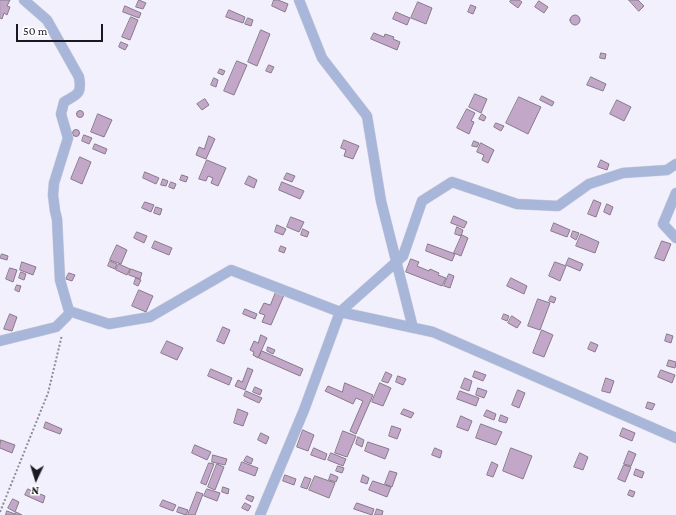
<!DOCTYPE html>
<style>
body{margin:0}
#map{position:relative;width:676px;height:515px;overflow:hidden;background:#f2f0fc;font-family:"Crimson Pro",serif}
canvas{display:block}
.north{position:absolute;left:16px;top:459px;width:40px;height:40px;-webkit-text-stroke:3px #fff;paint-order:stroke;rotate:184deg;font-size:11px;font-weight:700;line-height:16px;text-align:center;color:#1b1920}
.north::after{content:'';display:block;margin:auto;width:14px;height:18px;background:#1b1920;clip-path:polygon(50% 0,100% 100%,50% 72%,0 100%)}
.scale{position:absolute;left:16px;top:24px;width:87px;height:18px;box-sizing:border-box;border:2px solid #1b1920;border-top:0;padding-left:5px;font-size:12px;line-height:14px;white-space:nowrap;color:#1b1920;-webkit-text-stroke:3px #fff;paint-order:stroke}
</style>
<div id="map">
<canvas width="676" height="515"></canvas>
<div class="north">N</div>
<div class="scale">50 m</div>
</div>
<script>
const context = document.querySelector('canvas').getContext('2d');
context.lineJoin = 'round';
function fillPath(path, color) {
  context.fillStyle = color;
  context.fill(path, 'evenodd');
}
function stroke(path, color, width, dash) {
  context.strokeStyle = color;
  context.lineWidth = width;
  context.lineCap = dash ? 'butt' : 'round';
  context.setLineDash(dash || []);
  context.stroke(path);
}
const building = new Path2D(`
 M 0,0 L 10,0 L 7,6 L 10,7 L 7,15 L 4,13 L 2,19 L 0,18 Z
 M 139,0 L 146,3 L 143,9 L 136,7 Z
 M 274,0 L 278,0 L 288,4 L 285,12 L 272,6 Z
 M 511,0 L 519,0 L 522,2 L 518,8 L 510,2 Z
 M 629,0 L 638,0 L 644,6 L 639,11 Z
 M 539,1 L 548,7 L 544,13 L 535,7 Z
 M 418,2 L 432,8 L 426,24 L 411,18 Z
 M 471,5 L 476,7 L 473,14 L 468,12 Z
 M 125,6 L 141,13 L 139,18 L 123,12 Z
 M 229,10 L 245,17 L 243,23 L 226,17 Z
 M 396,12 L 410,18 L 407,25 L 393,19 Z
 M570 20a5 5 0 1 1 10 0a5 5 0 1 1-10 0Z
 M 131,17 L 138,20 L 130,40 L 122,37 Z
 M 248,18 L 253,20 L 251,26 L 245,24 Z
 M 261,30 L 270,34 L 257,66 L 248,62 Z
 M 374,33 L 384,37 L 385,34 L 394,37 L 393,39 L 400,42 L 397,50 L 371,39 Z
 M 121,42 L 128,45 L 125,50 L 119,47 Z
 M 601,53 L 606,54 L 605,59 L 600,58 Z
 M 237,61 L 247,65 L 234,95 L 224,91 Z
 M 269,65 L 274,67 L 271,73 L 266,71 Z
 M 220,69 L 225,71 L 223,75 L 218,73 Z
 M 591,77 L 606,84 L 603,91 L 587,85 Z
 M 214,78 L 218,80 L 216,87 L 211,85 Z
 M 475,94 L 487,99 L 481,113 L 469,107 Z
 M 542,96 L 554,102 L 552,106 L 540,100 Z
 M 519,97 L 541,107 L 528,134 L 506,123 Z
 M 205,99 L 209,105 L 202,110 L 197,104 Z
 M 617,100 L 631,107 L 624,121 L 610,114 Z
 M 467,109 L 475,113 L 471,121 L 474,122 L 469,134 L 457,128 Z
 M76.5 114a3.5 3.5 0 1 1 7 0a3.5 3.5 0 1 1-7 0Z
 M 98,114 L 112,120 L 104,137 L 91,132 Z
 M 482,114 L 486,117 L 484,121 L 479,119 Z
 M 496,123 L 504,126 L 501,131 L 494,127 Z
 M72.5 133a3.5 3.5 0 1 1 7 0a3.5 3.5 0 1 1-7 0Z
 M 84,135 L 92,138 L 89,144 L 82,141 Z
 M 209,136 L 215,139 L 206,159 L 196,155 L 199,147 L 204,149 Z
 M 344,140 L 359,146 L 353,159 L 344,156 L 346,150 L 341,148 Z
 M 474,141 L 479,143 L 477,147 L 472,146 Z
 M 481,143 L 494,150 L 488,163 L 482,160 L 484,155 L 477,152 Z
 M 95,144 L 107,149 L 105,154 L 93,149 Z
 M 80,157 L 91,162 L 82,184 L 71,179 Z
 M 207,160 L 226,168 L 218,186 L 211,183 L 213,178 L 208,176 L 206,181 L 199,179 Z
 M 601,160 L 609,164 L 607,170 L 598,167 Z
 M 145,172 L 159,178 L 156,184 L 143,178 Z
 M 287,173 L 295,176 L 292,182 L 284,179 Z
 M 182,175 L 188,177 L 186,182 L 180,180 Z
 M 249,176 L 257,180 L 254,188 L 245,184 Z
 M 163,179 L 168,181 L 166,186 L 161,185 Z
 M 171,182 L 176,184 L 174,189 L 169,187 Z
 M 282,182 L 304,191 L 300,199 L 279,190 Z
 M 594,200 L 601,203 L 596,217 L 588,214 Z
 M 145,202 L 154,205 L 151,212 L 142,208 Z
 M 607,204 L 613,207 L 610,215 L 604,212 Z
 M 156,207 L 162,209 L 160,215 L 154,213 Z
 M 454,216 L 467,222 L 464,228 L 451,223 Z
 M 291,217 L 304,222 L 299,232 L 287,227 Z
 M 554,223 L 570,230 L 567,237 L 551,231 Z
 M 277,225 L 286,229 L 283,235 L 275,232 Z
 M 457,227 L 463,230 L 461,236 L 455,234 Z
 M 303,229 L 309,232 L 307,237 L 301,235 Z
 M 573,231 L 579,233 L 576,240 L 571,237 Z
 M 137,232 L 147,236 L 144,243 L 134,238 Z
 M 581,234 L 599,242 L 595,253 L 576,246 Z
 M 462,235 L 468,238 L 461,256 L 454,253 Z
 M 155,241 L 172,248 L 169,255 L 152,248 Z
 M 662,241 L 671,244 L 664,261 L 655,258 Z
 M 428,244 L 455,254 L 452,261 L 426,251 Z
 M 117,245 L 127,250 L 121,264 L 110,260 Z
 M 281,246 L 286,248 L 284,253 L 279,251 Z
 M 2,254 L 8,256 L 7,260 L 0,258 Z
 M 569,258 L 583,264 L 580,271 L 566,265 Z
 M 411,259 L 419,262 L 417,266 L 429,271 L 430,269 L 439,273 L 438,275 L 446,278 L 442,286 L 406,272 Z
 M 110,261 L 117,264 L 115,269 L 108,266 Z
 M 22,262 L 36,267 L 33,275 L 20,270 Z
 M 555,262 L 566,266 L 560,281 L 549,276 Z
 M 119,264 L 130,269 L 127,275 L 116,270 Z
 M 10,268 L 17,270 L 13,282 L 6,279 Z
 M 131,269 L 142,273 L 140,279 L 129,275 Z
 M 21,272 L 26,274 L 24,280 L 19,278 Z
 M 69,273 L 75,275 L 72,281 L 66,279 Z
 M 449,274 L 454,276 L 450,288 L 444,286 Z
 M 136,278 L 141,280 L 138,286 L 134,284 Z
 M 511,278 L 527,286 L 524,294 L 507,286 Z
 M 17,285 L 21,286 L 19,292 L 15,290 Z
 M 139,290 L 153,296 L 146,312 L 132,306 Z
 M 276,292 L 284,295 L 271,325 L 262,322 L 265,315 L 259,313 L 264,303 L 270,305 Z
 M 551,296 L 556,298 L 554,303 L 549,301 Z
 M 538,299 L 550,303 L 540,330 L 528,326 Z
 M 245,309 L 257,314 L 255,319 L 243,314 Z
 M 10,314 L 17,317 L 12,331 L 4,329 Z
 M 504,314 L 509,316 L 507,321 L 502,319 Z
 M 512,316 L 521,322 L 517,328 L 508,323 Z
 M 223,327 L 230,330 L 224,344 L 217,341 Z
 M 542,330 L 553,335 L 544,357 L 533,353 Z
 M 667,334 L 673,336 L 671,343 L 665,341 Z
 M 261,335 L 267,338 L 258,358 L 253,355 L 254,352 L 250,350 L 254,341 L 258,343 Z
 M 167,341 L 183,348 L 177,360 L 161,353 Z
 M 591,342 L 598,345 L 595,352 L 588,349 Z
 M 268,347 L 275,350 L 273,354 L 267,351 Z
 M 262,351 L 303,369 L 300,376 L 259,358 Z
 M 669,360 L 676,362 L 675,368 L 667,366 Z
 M 248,368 L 253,370 L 245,390 L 235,386 L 238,380 L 242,382 Z
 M 211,369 L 232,378 L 229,385 L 208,376 Z
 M 661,370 L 675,375 L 672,383 L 658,377 Z
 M 475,371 L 486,375 L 483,381 L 473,377 Z
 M 386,372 L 392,375 L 388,383 L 382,381 Z
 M 398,376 L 406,379 L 403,385 L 396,382 Z
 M 465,378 L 472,381 L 469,391 L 461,388 Z
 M 606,378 L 614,381 L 610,393 L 602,391 Z
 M 345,383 L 373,395 L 356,434 L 350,431 L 363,401 L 356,398 L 353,404 L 325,391 L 328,386 L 342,392 Z
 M 380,383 L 391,388 L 383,406 L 372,402 Z
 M 255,387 L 262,390 L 260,395 L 253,392 Z
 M 478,388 L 487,391 L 484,398 L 476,395 Z
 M 518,390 L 525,393 L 519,408 L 512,405 Z
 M 246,391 L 262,398 L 259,403 L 244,396 Z
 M 460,391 L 479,398 L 476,406 L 457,399 Z
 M 648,402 L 655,404 L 652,410 L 646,408 Z
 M 238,409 L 248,413 L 243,426 L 234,423 Z
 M 404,409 L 414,413 L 411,418 L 401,414 Z
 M 487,410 L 496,414 L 494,420 L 484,416 Z
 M 501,415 L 508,418 L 506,423 L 499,421 Z
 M 461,416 L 472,421 L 468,431 L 457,427 Z
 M 46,422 L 62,429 L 60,434 L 44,428 Z
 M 481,424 L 502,432 L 496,445 L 476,438 Z
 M 392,426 L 401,429 L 397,439 L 389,436 Z
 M 623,428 L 635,433 L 632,441 L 620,436 Z
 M 303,430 L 314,435 L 308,451 L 297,447 Z
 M 343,431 L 356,436 L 347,457 L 335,453 Z
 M 261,433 L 269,437 L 266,444 L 258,440 Z
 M 358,437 L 364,440 L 362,447 L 356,444 Z
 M 1,440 L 15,445 L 12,453 L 0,448 Z
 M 368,442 L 389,449 L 385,459 L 365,451 Z
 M 195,445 L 211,452 L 207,460 L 192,453 Z
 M 314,448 L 327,454 L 325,460 L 311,455 Z
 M 435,448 L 442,451 L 440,458 L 432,455 Z
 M 511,448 L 532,456 L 523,479 L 503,471 Z
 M 629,451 L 636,454 L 631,466 L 624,464 Z
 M 331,453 L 346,459 L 343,466 L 328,460 Z
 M 580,453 L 588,457 L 583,470 L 574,467 Z
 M 213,455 L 227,459 L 225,465 L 212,462 Z
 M 247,456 L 253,459 L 251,464 L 244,461 Z
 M 242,462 L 258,468 L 255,476 L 239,470 Z
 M 492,462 L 498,465 L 493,477 L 487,475 Z
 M 209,463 L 214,464 L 206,485 L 201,483 Z
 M 217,464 L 224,467 L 215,490 L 208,487 Z
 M 624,465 L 631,467 L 625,482 L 618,479 Z
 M 338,466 L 344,468 L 342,473 L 336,471 Z
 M 636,469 L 644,472 L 642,478 L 634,475 Z
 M 390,471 L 397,473 L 392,487 L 385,484 Z
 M 331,474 L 338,477 L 336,482 L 329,480 Z
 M 285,475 L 296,479 L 294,485 L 283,481 Z
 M 363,475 L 369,478 L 367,484 L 361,482 Z
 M 315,476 L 335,483 L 329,498 L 309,490 Z
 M 305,477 L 311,479 L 307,489 L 301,487 Z
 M 373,481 L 391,487 L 387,497 L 369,490 Z
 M 223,487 L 229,489 L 228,494 L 222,492 Z
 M 28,489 L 45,496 L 43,503 L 25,495 Z
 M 207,489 L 220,493 L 217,501 L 204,496 Z
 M 630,490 L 635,492 L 633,497 L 628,495 Z
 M 197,492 L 203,494 L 195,515 L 188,515 Z
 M 248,495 L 254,497 L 252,502 L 246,499 Z
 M 13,499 L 19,502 L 15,512 L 8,508 Z
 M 163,500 L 176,505 L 173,511 L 160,506 Z
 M 245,503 L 251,506 L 248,511 L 242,508 Z
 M 357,503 L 374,509 L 372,515 L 354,509 Z
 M 179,507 L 188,510 L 186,515 L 177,512 Z
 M 377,509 L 383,511 L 382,515 L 375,515 Z
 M 7,511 L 15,514 L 16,512 L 22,515 L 6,515 Z`);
fillPath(building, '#c3a7c9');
stroke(building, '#867a88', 1);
const minor = new Path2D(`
 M 24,0 L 47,20 L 79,77 C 82,94 78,94 64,102 L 61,114 L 68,138 L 54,183 L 53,195 L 55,211 L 57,219 L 60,280 L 69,311 L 109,324 L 150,317 L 231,270 L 340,312 L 304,410 L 260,515
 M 299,0 L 322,58 L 367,116 L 381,201 L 413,328
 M 676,193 L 663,224 L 676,238
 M 340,312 L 403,256 L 422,201 L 452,182 L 517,204 L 558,206 L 589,184 L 623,173 L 667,170 L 676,164
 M 340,312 L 433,332 L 676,438
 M 0,341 L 56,327 L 67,316`);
stroke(minor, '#d0ced9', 11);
stroke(new Path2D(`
 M 0,512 L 48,393 L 62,335`), '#8e8c96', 2, [2, 2]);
stroke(minor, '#a7b6d9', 10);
</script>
